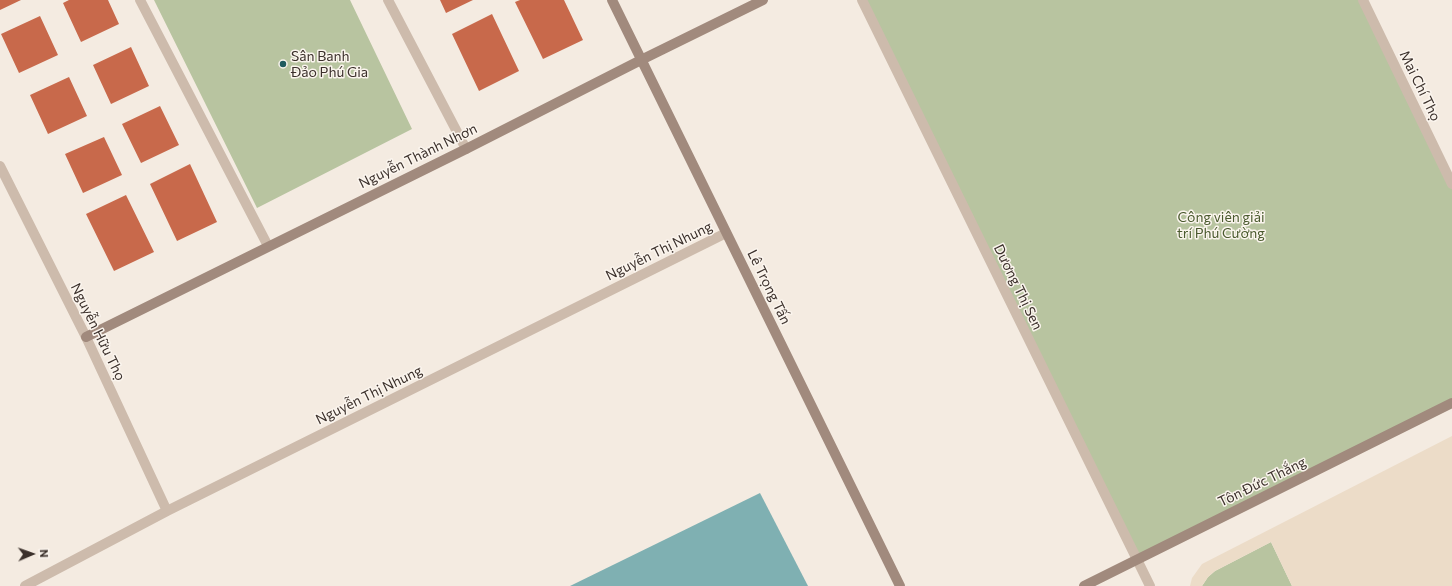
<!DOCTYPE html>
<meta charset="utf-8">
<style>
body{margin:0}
#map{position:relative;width:1452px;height:586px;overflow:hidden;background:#f4ebe1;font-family:Commissioner,sans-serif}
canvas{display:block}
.north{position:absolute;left:12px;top:534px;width:40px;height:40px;-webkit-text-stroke:3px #fbf5ee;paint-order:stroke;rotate:88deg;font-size:11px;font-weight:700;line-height:16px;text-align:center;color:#3b302b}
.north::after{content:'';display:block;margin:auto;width:14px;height:18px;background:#3b302b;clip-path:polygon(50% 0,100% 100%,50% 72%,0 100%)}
</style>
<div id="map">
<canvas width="1452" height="586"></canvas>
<div class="north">N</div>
</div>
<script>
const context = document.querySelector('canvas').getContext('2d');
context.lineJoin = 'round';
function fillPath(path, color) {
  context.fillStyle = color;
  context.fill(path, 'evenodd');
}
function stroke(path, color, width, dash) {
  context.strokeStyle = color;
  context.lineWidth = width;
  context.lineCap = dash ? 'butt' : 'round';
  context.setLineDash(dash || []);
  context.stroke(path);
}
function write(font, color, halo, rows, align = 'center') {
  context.font = font + ' Commissioner,sans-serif';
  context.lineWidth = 3;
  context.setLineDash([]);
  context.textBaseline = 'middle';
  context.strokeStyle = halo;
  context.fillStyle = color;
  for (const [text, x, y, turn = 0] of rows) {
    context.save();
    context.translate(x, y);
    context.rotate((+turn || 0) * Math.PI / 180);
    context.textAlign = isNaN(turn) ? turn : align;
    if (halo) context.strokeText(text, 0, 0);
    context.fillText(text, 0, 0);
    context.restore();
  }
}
fillPath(new Path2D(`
 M 154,0 L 350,0 L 412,129 L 257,208 Z
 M 860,0 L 1360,0 L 1452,187 L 1452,403 L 1136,560 Z
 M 1271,542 L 1292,586 L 1202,586 L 1208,577 L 1215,571 Z`), '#b8c4a0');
fillPath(new Path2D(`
 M 1452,436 L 1452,586 L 1292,586 L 1271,542 L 1215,571 L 1208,577 L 1202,586 L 1190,586 L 1192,578 L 1202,564 Z`), '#ecdcc8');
fillPath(new Path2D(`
 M 760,493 L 808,586 L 570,586 Z`), '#7fb0b2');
fillPath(new Path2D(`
 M 0,0 L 21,0 L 0,10 Z
 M 69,0 L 108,0 L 119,24 L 81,42 L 63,3 Z
 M 440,0 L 473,0 L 446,13 Z
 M 520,0 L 564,0 L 583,40 L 543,59 L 515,2 Z
 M 492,14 L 519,71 L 479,91 L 452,34 Z
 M 40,16 L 58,55 L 19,73 L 1,34 Z
 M 131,47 L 149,86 L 111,104 L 93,65 Z
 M 69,77 L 87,116 L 48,134 L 30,95 Z
 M 160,106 L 179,145 L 141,163 L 122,124 Z
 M 104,137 L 122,175 L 83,193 L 65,154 Z
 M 190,164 L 217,222 L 177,241 L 150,184 Z
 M 126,195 L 154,252 L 114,271 L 86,214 Z`), '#c8694b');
stroke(new Path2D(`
 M 140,0 L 268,246
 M 388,0 L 466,149
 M 862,0 L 1150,586
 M 1363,0 L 1452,184
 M 0,166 L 86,337 L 167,511
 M 25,586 L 167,511 L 726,233`), '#cdbbac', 10);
stroke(new Path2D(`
 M 612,0 L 900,586
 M 86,337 L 466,149 L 641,60 L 763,0
 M 1084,586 L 1452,403`), '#a18a7d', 10);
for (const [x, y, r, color] of [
 [283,64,4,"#1f5a5e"]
]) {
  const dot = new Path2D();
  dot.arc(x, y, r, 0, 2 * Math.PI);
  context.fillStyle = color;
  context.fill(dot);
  stroke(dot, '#fbf5ee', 1.5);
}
write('14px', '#3b302b', '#fbf5ee', [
 ["Sân Banh",291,56],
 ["Đảo Phú Gia",291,72]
], 'left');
write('14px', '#3b302b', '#fbf5ee', [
 ["Mai Chí Thọ",1420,86,64],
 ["Nguyễn Thành Nhơn",418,156,-26],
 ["Nguyễn Thị Nhung",659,251,-26],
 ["Lê Trọng Tấn",769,287,64],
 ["Dương Thị Sen",1018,287,64],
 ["Nguyễn Hữu Thọ",98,332,64],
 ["Nguyễn Thị Nhung",369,395,-26],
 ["Tôn Đức Thắng",1262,482,-26]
]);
write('14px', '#4a5a2e', '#fbf5ee', [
 ["Công viên giải",1221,217],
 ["trí Phú Cường",1221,233]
]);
</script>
